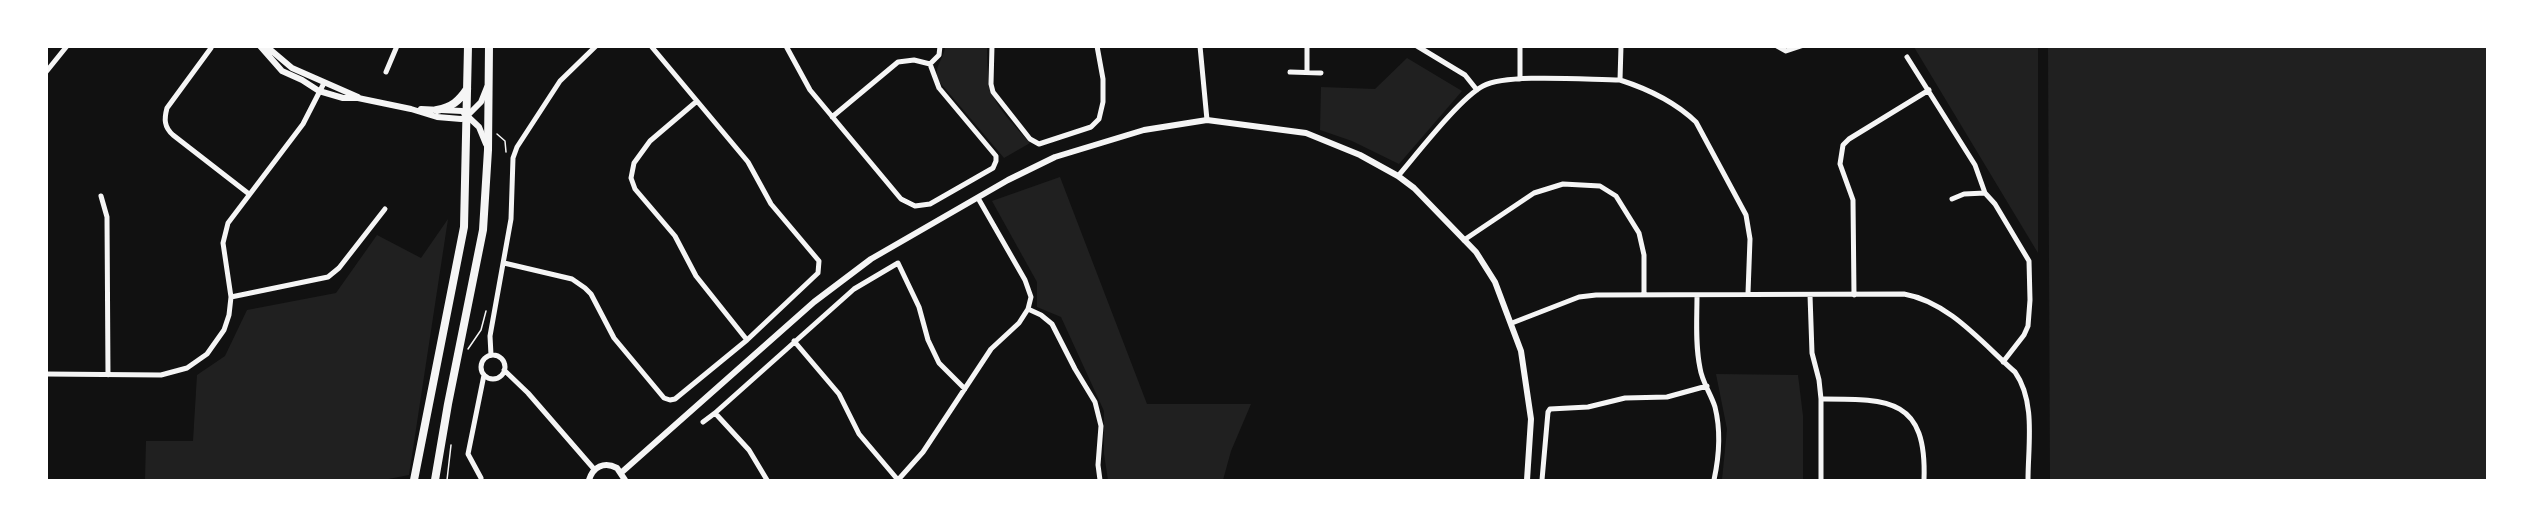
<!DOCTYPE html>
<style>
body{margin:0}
#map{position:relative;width:2534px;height:527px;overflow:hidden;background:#111;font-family:"Nunito Sans",sans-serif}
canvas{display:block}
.frame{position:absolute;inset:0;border:48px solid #fff;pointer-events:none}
</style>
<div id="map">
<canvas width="2534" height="527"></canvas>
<div class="frame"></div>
</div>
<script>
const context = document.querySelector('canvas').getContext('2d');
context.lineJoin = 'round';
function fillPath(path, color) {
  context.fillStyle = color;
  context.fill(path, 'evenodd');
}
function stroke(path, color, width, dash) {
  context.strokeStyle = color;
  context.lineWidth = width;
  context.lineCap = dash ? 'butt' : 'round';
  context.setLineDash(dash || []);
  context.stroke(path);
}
fillPath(new Path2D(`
 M 945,47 L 987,47 C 987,101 996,104 1030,143 L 1004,158 L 937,79 C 935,64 944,59 945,47 Z
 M 1914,47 L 2038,47 L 2038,253 Z
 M 2048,47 L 2487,47 L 2487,480 L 2050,480 Z
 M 1407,58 L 1462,91 L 1399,164 L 1352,141 L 1320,130 L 1321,87 L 1375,89 Z
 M 1060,177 L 1147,404 L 1251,404 L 1231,451 L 1223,480 L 1108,480 L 1104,454 L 1104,411 L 1061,317 L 1037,307 L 1037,282 L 992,201 Z
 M 448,219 L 409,475 L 383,480 L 145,480 L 146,441 L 193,441 L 197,375 L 225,356 L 247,310 L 336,293 L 377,235 L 421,258 Z
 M 1716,374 L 1798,375 L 1803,416 L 1803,480 L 1722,480 L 1727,429 Z`), '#202020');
stroke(new Path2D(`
 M 497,134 L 505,141 L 506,152
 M 468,349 L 481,330 L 486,311
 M 447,480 L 451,445`), '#f5f5f5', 1.5);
stroke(new Path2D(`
 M 786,46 L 810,90 L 901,199 L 915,206 L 930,204 L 993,168 L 996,161 L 996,156 L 939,88 L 930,64 L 939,55 L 940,46
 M 992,46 L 991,84 L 993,92 L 1030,139 L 1039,144 L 1091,127 L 1099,119 L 1103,102 L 1103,79 L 1097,46
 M 1200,46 L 1207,120
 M 1307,46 L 1307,72
 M 1417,46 L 1465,75 L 1477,90
 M 1520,46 L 1520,79
 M 1777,46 L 1786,51 L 1801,46
 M 211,48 L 167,108 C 164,119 164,127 173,135 L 249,194
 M 1907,57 L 1975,165 L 1985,193 L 1995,204 L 2029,261 L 2030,300 L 2028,326 L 2024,335 L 2003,362
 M 46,72 L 67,46
 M 386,72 L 397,46
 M 1290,72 L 1321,73
 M 1620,80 L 1621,46
 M 697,101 L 650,141 L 634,163 L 631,178 L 635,189 L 675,236 L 696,276 L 747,340
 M 832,117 L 898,62 L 914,60 L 930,64
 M 1398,176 C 1417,154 1460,98 1483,86 C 1508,73 1589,80 1620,80 C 1648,89 1675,102 1696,122 L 1746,215 L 1750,239 L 1748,293
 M 101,196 L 107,217 L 108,375
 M 1952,199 L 1964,194 L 1985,193
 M 1464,240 L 1534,193 L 1563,184 L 1600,186 L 1616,196 L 1639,233 L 1644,255 L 1644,295
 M 504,263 L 572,279 L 585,288 L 591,294 L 614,338 L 664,398 L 670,400 L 675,399 L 747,340 L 818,273 L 819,261 L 771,204 L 748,162 L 651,46
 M 1697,295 C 1697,319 1695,344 1700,368 C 1702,382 1711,394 1715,407 C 1721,431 1719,457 1714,480
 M 1810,295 L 1812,353 L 1819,380 L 1821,399 L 1821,480
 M 1854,295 L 1853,200 L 1840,164 L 1843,145 L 1849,139 L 1929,90
 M 231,297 L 328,277 L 339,268 L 385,209
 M 1028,309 L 1041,315 L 1052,324 L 1075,369 L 1095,402 L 1101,426 L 1098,465 L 1100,480
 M 1512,323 L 1579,297 L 1596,295 L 1904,294 C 1949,302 1982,343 2015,372 C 2036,402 2028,445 2028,480
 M 794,341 L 839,394 L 859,434 L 898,480
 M 491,355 L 490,336 L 511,219 L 513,158 L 517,147 L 560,81 L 596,46
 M481 367a12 12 0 1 1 24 0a12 12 0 1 1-24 0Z
 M 504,370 L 528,393 L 594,469
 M 46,374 L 161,375 L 187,368 L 207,354 L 224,330 L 229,315 L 231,297 L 223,243 L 228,223 L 303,124 L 324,83
 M 1821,399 C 1889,399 1927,398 1924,480
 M 703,422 L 715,413
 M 481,478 L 468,454 L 484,375
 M 767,480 L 749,450 L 715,413 L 854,289 L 898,263 L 919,307 L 928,340 L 939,363 L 965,389
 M 898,480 L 923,452 L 991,349 L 1019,323 L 1028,309 L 1031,297 L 1025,280 L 978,198
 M 1542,480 L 1548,412 L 1550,409 L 1588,407 L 1625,398 L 1667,397 L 1707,386`), '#f5f5f5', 5);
stroke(new Path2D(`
 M 260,46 L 282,71 L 302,80 L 319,91 L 343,98 L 358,98 L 411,109 L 437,117 L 461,119 L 465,118 L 481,102 L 487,87
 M 266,46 L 292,68 L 358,97
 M 421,109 L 462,111 L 479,127 L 486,144
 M 622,472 L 814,302 L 871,259 L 1008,180 L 1055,157 L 1144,130 L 1207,120 L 1306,133 L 1360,155 L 1398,176 L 1414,188 L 1476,252 L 1495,282 L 1521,351 L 1531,419 L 1527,480
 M 589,480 C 593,467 604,461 617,468 L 625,480`), '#f5f5f5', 6);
stroke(new Path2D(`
 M 437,110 C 452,107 459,101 467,89
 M 414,480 L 464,227 L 468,46
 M 435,480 L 448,404 L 483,230 L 488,150 L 489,46`), '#f5f5f5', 8);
</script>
